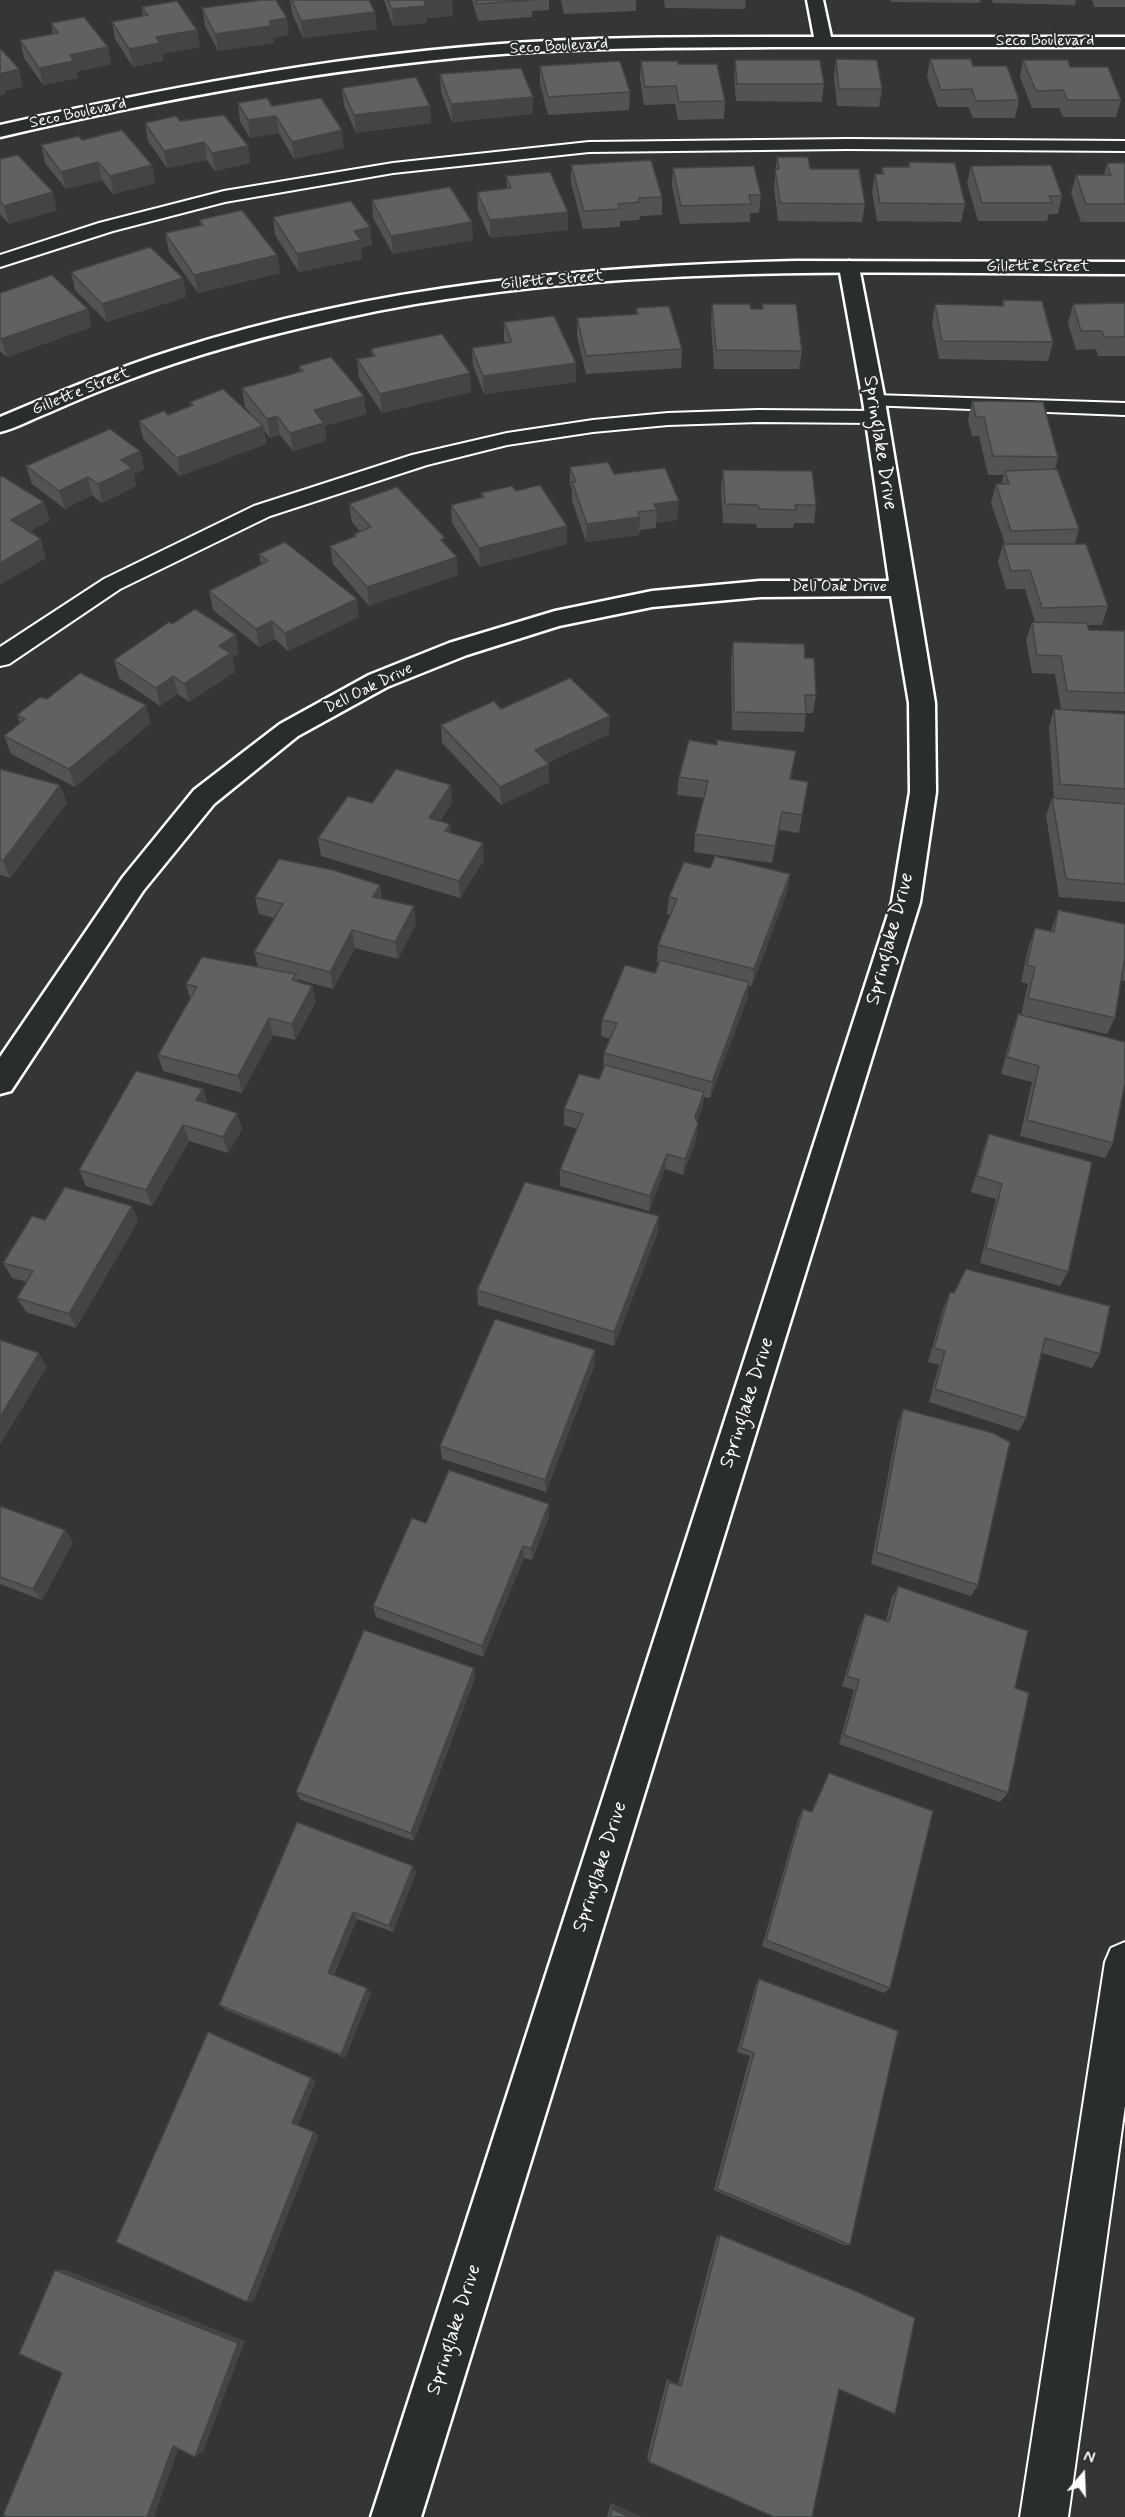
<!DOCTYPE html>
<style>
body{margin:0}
#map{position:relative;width:1125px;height:2517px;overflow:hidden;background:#333536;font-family:Mynerve,sans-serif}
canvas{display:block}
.north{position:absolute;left:1053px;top:2445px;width:60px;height:60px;-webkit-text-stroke:4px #2a2d2e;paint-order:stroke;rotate:19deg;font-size:16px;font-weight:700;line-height:24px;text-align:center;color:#fff}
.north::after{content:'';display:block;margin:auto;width:21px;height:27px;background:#fff;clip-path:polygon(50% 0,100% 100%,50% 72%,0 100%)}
</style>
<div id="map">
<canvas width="1125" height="2517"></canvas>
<div class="north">N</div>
</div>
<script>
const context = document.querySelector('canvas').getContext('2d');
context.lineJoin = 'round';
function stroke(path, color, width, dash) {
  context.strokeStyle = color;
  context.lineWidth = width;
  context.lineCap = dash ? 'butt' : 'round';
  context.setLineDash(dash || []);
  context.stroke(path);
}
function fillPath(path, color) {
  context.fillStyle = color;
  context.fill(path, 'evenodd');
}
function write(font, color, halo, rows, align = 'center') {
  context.font = font + ' Mynerve,sans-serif';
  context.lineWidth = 4.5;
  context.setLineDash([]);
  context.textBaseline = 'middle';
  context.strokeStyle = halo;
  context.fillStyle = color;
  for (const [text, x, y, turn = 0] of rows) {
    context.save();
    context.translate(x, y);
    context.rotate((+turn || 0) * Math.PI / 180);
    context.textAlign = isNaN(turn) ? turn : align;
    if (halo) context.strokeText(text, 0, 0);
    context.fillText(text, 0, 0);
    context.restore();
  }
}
const service = new Path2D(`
 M 848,139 L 1125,141 L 1125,151 L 848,149 L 589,152 L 393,173 L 225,202 L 113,231 L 0,267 L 0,255 L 99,223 L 224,191 L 393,163 L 589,142 Z
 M 874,395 L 1125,403 L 1125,415 L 867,405 L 864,401 L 867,397 Z
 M 758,410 L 875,411 L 882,413 L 886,417 L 882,421 L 875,423 L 758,422 L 668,425 L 593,432 L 507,445 L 427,465 L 270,516 L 120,589 L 9,664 L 0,666 L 0,647 L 104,579 L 254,506 L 412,455 L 507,433 L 593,420 L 668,413 Z
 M 1125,1942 L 1125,2106 L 1068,2517 L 1020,2517 L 1105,1962 L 1111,1948 Z`);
const minor = new Path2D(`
 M 807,0 L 823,0 L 831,37 L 1125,37 L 1125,47 C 1007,47 890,47 772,47 C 678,48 582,47 488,55 C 323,69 161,99 0,137 L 0,125 C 161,89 323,58 488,45 C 596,36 705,37 814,37 Z
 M 849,261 L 856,263 L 859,267 L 885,401 L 935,703 L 936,792 L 920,902 L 421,2517 L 371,2517 L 892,902 L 910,792 L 909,703 L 891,596 L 760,597 L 652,607 L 559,626 L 467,655 L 387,687 L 298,736 L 214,804 L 143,891 L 11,1091 L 0,1094 L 0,1057 L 123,877 L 194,790 L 280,724 L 369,675 L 449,643 L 555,611 L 652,591 L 760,581 L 889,581 L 863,401 L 839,267 L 842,263 Z`);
const tertiary = new Path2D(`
 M 796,261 L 1125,262 L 1125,274 C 864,273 600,262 344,318 C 271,334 198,353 128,380 C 101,390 75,401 48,413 C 32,419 17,428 0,432 L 0,417 C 57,393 114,369 174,350 C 376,285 585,266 796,261 Z`);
stroke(service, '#fff', 4);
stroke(minor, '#fff', 5);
stroke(tertiary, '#fff', 5);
fillPath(service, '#2a2d2e');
fillPath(minor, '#2a2d2e');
fillPath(tertiary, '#2a2d2e');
fillPath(new Path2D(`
 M 290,0 L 369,0 L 377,29 L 303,38 L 292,13 Z
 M 384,0 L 452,0 L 453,16 L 427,18 L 427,23 L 393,26 Z
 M 472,0 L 549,0 L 549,10 L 532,11 L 532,17 L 478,21 Z
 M 561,0 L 636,0 L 636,11 L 564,14 Z
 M 664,0 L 746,0 L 745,9 L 665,8 Z
 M 891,0 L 981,0 L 980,3 L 891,2 Z
 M 992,0 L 1076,0 L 1075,5 L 993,3 Z
 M 1092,0 L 1125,0 L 1125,7 L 1094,7 Z
 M 142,7 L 197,30 L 200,47 L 162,54 L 163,61 L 133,67 L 115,39 L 112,22 L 143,16 Z
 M 202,8 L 289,35 L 273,38 L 274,43 L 218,51 L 205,26 Z
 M 51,23 L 111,64 L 76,72 L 78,78 L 43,85 L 24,58 L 20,40 L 53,34 Z
 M 836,59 L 882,89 L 879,107 L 837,106 L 834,77 Z
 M 930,59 L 973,66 L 1019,100 L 1015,118 L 973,118 L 968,107 L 938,107 L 927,77 Z
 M 735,60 L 824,84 L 822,102 L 736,101 L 734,77 Z
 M 1023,60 L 1070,67 L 1121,100 L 1116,117 L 1063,117 L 1059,108 L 1032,108 L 1020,77 Z
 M 641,61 L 678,64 L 725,101 L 724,119 L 678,120 L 675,104 L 644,105 L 640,79 Z
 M 540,66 L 630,92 L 629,110 L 548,115 L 540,84 Z
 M 440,74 L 533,97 L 533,114 L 452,122 L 441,92 Z
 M 342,88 L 430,106 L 431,123 L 356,133 L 344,106 Z
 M 238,103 L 272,106 L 344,148 L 294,159 L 279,133 L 250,138 L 240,121 Z
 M 145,123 L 248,146 L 250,163 L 215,171 L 207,160 L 167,168 L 148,141 Z
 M 82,140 L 156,183 L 113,194 L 102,180 L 66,189 L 45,163 L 41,145 Z
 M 777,157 L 810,169 L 865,204 L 862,222 L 778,221 L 774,187 Z
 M 0,159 L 57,210 L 9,224 L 0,214 Z
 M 909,162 L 965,204 L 961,222 L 877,221 L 872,192 L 875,174 L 881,174 L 882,167 L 908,167 Z
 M 1107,163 L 1125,163 L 1125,222 L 1081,222 L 1071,193 L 1076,175 L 1104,175 Z
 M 571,165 L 662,197 L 662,215 L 640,216 L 639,220 L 620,221 L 620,227 L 583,229 L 571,183 Z
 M 971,166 L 1062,196 L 1058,214 L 1049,214 L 1047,221 L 978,221 L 967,183 Z
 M 673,168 L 761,195 L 759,213 L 750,213 L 750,222 L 680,224 L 672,186 Z
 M 506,176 L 568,212 L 568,230 L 490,238 L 478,210 L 477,192 L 507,189 Z
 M 372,200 L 473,240 L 393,254 L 373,218 Z
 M 273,217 L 370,227 L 372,245 L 361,248 L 362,259 L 299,272 L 275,235 Z
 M 199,220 L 277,255 L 280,273 L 198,293 L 169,252 L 165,233 L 200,225 Z
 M 71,272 L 183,278 L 186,297 L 107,322 L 75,290 Z
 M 0,293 L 92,327 L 7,357 L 0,351 Z
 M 1003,300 L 1053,342 L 1048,361 L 939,359 L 932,323 L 935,304 L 1002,306 Z
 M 1125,303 L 1125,356 L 1098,356 L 1096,349 L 1076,350 L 1068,323 L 1073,304 Z
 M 712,304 L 751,309 L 762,309 L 762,304 L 802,351 L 799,369 L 714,369 L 711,322 Z
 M 636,308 L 682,349 L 681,368 L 586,374 L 577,336 L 577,318 L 636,314 Z
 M 504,322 L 576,363 L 576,382 L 484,394 L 473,366 L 472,348 L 506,343 L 504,341 Z
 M 371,350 L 471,392 L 382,413 L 359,378 L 357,359 L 372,356 Z
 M 299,366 L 364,396 L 366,414 L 325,426 L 326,441 L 293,451 L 280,435 L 270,438 L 264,430 L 266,444 L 180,476 L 143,439 L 139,421 L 168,415 L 191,406 L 190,402 L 253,416 L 245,407 L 242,388 L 300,372 Z
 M 972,401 L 1058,457 L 1055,469 L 1079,529 L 1075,544 L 1108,606 L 1102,625 L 1088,625 L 1089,630 L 1125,631 L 1125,711 L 1063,709 L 1125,714 L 1125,902 L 1059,897 L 1046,816 L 1052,798 L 1054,798 L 1049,727 L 1054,709 L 1061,709 L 1055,674 L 1032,673 L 1026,640 L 1032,622 L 1035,622 L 1025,589 L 1006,589 L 998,562 L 1003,544 L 1005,544 L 991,503 L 996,484 L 1001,484 L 1004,475 L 988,475 L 979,436 L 972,436 L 968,420 Z
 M 140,451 L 144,469 L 134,475 L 136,486 L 102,503 L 92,495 L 65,509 L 32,484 L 26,466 Z
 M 570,467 L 614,474 L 679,501 L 677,520 L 656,523 L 656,528 L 640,530 L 639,535 L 586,542 L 572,501 L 572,490 L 570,485 Z
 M 723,470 L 816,505 L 814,523 L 794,523 L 793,528 L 757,528 L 756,524 L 723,523 L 721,489 Z
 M 516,491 L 567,526 L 567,544 L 480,567 L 452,523 L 451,505 L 481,497 L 481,493 Z
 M 349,504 L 446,545 L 458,575 L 369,606 L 333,564 L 330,546 L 354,537 L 354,534 L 360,531 L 352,522 Z
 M 259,554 L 359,617 L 288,651 L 275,639 L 259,647 L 213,610 L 209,591 L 261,564 Z
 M 172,624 L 239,653 L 232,658 L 235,672 L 189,702 L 178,694 L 160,706 L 119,678 L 114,660 Z
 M 733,642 L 805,658 L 816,695 L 813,713 L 806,713 L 804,732 L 732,730 L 731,660 Z
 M 47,699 L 151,723 L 75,787 L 11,754 L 4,736 L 20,723 L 17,715 Z
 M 501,709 L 609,734 L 547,763 L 549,782 L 501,805 L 442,743 L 441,725 Z
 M 717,745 L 793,769 L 791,779 L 808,782 L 799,833 L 779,830 L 772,863 L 694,852 L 695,834 L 704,798 L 677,795 L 679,777 Z
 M 0,769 L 67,803 L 10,878 L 0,875 Z
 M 372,803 L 452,803 L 440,821 L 450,833 L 484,860 L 460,898 L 321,856 L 318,838 Z
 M 710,868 L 790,874 L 787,892 L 752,986 L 749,985 L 747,999 L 710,1098 L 704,1097 L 702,1108 L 697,1122 L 698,1124 L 696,1140 L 683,1175 L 665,1169 L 649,1211 L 560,1186 L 560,1170 L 577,1129 L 564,1125 L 564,1109 L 599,1079 L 603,1068 L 604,1053 L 610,1039 L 601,1036 L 602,1020 L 655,973 L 659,962 L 657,962 L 658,945 L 670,915 L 667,914 L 669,897 Z
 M 380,885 L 382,899 L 416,924 L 398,959 L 355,948 L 333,989 L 297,979 L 297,981 L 312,986 L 316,1002 L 295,1040 L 273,1035 L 242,1093 L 163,1071 L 158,1055 L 190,999 L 186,984 L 258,967 L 254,952 L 274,918 L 259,914 L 255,897 Z
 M 1058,910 L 1125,924 L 1125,981 L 1121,980 L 1115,1018 L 1107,1034 L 1021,1015 L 1028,984 L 1021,982 L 1029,945 L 1035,928 L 1051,931 Z
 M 1018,1014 L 1113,1143 L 1105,1158 L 1020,1136 L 1032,1082 L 1001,1074 L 1012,1031 Z
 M 203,1089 L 207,1103 L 237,1113 L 242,1129 L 228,1153 L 189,1141 L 152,1206 L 86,1186 L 79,1170 Z
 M 989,1134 L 1068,1272 L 1060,1286 L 980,1263 L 996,1199 L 971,1192 L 983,1150 Z
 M 132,1206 L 138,1221 L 76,1328 L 26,1312 L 17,1298 L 27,1282 L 12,1278 L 3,1263 L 45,1220 Z
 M 658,1232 L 614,1346 L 478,1305 L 477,1290 Z
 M 950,1292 L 1100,1354 L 1092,1368 L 1042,1353 L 1026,1418 L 1019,1431 L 929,1402 L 939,1365 L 928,1362 L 944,1306 Z
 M 595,1350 L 595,1364 L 546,1492 L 442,1459 L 440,1446 Z
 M 903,1409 L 978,1585 L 971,1596 L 871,1564 L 898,1423 Z
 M 0,1506 L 65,1530 L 73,1542 L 42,1600 L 0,1584 Z
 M 549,1517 L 532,1560 L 524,1558 L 483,1657 L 376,1617 L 373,1606 L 426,1523 Z
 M 898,1586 L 1015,1688 L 1008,1793 L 1000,1802 L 839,1744 L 854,1690 L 842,1686 L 860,1625 L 865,1614 L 886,1621 L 892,1597 Z
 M 474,1668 L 475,1678 L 414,1841 L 301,1800 L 296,1792 Z
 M 829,1773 L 890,1988 L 884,1993 L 762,1946 L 799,1817 L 803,1809 L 811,1812 Z
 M 297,1822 L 416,1873 L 393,1932 L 357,1919 L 334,1975 L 367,1988 L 371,1993 L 345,2058 L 226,2010 L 219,2005 Z
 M 759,1979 L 850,2245 L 844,2245 L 714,2190 L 750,2056 L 737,2052 L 756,1984 Z
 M 720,2235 L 839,2389 L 649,2462 L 647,2457 L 667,2379 L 678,2384 L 717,2236 Z
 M 611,2503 L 641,2517 L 607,2517 Z`), '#525354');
fillPath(new Path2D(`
 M 441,0 L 452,0 L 453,16 L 427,18 L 427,23 L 393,26 L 392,9 L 424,1 Z
 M 375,12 L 377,29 L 303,38 L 301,21 Z
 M 287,18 L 289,35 L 273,38 L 274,43 L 218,51 L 215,34 L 269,21 Z
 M 197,30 L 200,47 L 162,54 L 163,61 L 133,67 L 129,49 L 156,37 Z
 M 108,47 L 111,64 L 76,72 L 78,78 L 43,85 L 39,68 L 70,55 Z
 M 19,69 L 23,87 L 5,91 L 6,94 L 0,96 L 0,74 Z
 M 533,97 L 533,114 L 452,122 L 451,104 Z
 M 430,106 L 431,123 L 356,133 L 354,115 Z
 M 276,116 L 279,133 L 250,138 L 248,120 Z
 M 342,130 L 344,148 L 294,159 L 292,142 Z
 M 204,142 L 207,160 L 167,168 L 164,151 Z
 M 248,146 L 250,163 L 215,171 L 212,153 Z
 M 98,162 L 102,180 L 66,189 L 61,172 Z
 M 152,165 L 156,183 L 113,194 L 110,176 Z
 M 53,192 L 57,210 L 9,224 L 4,206 Z
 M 568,212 L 568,230 L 490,238 L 490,220 Z
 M 472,222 L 473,240 L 393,254 L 391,236 Z
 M 370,227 L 372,245 L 361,248 L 362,259 L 299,272 L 297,254 L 354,231 Z
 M 277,255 L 280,273 L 198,293 L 194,275 Z
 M 183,278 L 186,297 L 107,322 L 102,304 Z
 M 88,309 L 92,327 L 7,357 L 1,339 Z
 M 576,363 L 576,382 L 484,394 L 483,376 Z
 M 470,373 L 471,392 L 382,413 L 380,394 Z
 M 364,396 L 366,414 L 325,426 L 326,441 L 293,451 L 290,433 L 314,410 Z
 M 277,416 L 280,435 L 270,438 L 267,419 Z
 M 263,426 L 266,444 L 180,476 L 177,458 Z
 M 140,451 L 144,469 L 134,475 L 136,486 L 102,503 L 98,484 L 121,460 Z
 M 88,477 L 92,495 L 65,509 L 59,491 Z
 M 679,501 L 677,520 L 656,523 L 657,510 L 654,504 Z
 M 44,502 L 50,520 L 17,539 L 11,520 Z
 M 640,517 L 639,535 L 586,542 L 587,524 Z
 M 567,526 L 567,544 L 480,567 L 479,548 Z
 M 41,539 L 46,558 L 0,585 L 0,563 Z
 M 457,557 L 458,575 L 369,606 L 367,587 Z
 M 357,599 L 359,617 L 288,651 L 285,633 Z
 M 272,621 L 275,639 L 259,647 L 256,629 Z
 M 236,635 L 239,653 L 232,658 L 235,672 L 189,702 L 184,684 L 219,646 Z
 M 173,676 L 178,694 L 160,706 L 156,688 Z
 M 146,705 L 151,723 L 75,787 L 69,769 Z
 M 610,716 L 609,734 L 536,768 L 535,750 Z
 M 549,764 L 549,782 L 501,805 L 500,787 Z
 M 60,785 L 67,803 L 10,878 L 3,861 Z
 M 451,785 L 452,803 L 430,836 L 429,818 Z
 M 782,812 L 779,830 L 772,863 L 775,846 Z
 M 450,824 L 451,842 L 445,831 Z
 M 483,843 L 484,860 L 460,898 L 459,881 Z
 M 790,874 L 787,892 L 752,986 L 754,969 Z
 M 380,885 L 382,902 L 373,897 Z
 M 414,906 L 416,924 L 398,959 L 395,942 Z
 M 352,930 L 355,948 L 333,989 L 330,972 Z
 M 749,982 L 747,999 L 710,1098 L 712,1082 Z
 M 312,986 L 316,1002 L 295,1040 L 292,1024 Z
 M 269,1018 L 273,1035 L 242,1093 L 238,1076 Z
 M 203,1089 L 208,1105 L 196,1100 Z
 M 704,1092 L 702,1108 L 693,1133 L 695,1117 Z
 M 237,1113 L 242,1129 L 228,1153 L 223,1137 Z
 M 698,1124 L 696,1140 L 683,1175 L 685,1159 Z
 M 183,1125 L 189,1141 L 152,1206 L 146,1190 Z
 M 667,1154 L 665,1169 L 649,1211 L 650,1196 Z
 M 132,1206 L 138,1221 L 76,1328 L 69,1314 Z
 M 659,1216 L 658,1232 L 614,1346 L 614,1332 Z
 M 595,1350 L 595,1364 L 546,1492 L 545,1480 Z
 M 39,1353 L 47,1367 L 0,1445 L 0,1417 Z
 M 549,1504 L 549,1517 L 532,1560 L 531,1549 Z
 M 65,1530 L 73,1542 L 42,1600 L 33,1589 Z
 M 523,1546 L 524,1558 L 483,1657 L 482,1646 Z
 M 474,1668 L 475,1678 L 414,1841 L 411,1833 Z
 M 413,1866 L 416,1873 L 393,1932 L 389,1926 Z
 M 353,1912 L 357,1919 L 332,1978 L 328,1973 Z
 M 367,1988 L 371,1993 L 345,2058 L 341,2055 Z
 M 311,2078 L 316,2081 L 298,2126 L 292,2123 Z
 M 314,2132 L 319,2135 L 254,2301 L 247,2302 Z
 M 55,2270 L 66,2270 L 245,2341 L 203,2452 L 195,2457 Z
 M 667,2379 L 678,2384 L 681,2386 L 669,2382 Z
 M 181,2442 L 154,2517 L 147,2517 L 173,2446 Z
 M 611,2503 L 641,2517 L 630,2517 L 612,2509 Z`), '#424445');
const building = new Path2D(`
 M 262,0 L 276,0 L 287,18 L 269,21 L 271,26 L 215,34 L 202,8 Z
 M 292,0 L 369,0 L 375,12 L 301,21 Z
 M 388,0 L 441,0 L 424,1 L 426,6 L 392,9 Z
 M 476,0 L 532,0 L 477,4 Z
 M 177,1 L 197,30 L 156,37 L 160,43 L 129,49 L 112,22 L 148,15 L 142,7 Z
 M 84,17 L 108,47 L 70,55 L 74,61 L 39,68 L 20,40 L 58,33 L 51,23 Z
 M 0,48 L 19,69 L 0,74 Z
 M 836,59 L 877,60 L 882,89 L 839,89 Z
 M 930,59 L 971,59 L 973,66 L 1007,66 L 1019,100 L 976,101 L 972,89 L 941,90 Z
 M 735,60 L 820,60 L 824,84 L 737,84 Z
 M 1023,60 L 1068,60 L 1070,67 L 1108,67 L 1121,100 L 1067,100 L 1063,90 L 1036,91 Z
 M 620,61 L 630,92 L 548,97 L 540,66 Z
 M 641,61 L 678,61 L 678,64 L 717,64 L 725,101 L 679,102 L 676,86 L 645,87 Z
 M 521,68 L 533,97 L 451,104 L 440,74 Z
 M 416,77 L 430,106 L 354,115 L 342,88 Z
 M 267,98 L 272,106 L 321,98 L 342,130 L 292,142 L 276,116 L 248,120 L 238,103 Z
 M 224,115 L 248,146 L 212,153 L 204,142 L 164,151 L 145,123 L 176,116 L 180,121 Z
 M 122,130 L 152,165 L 110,176 L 98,162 L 61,172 L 41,145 L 79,136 L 82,140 Z
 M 18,155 L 53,192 L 4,206 L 0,201 L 0,159 Z
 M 777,157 L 808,157 L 810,169 L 859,169 L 865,204 L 780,203 L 775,169 L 779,169 Z
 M 651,160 L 662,197 L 639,198 L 640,202 L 618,204 L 620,209 L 584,211 L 571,165 Z
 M 909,162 L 955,163 L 965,204 L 880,203 L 875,174 L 884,174 L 882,167 L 910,167 Z
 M 1107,163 L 1125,163 L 1125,204 L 1086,204 L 1076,175 L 1111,175 Z
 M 1051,165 L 1062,196 L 1049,196 L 1052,203 L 982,203 L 971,166 Z
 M 754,166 L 761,195 L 749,195 L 751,204 L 681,206 L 673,168 Z
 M 550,172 L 568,212 L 490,220 L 477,192 L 511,188 L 506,176 Z
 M 450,187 L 472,222 L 391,236 L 372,200 Z
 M 351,201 L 370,227 L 354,231 L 361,240 L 297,254 L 273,217 Z
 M 242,210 L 277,255 L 194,275 L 165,233 L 203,225 L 199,220 Z
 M 150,247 L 183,278 L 102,304 L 71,272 Z
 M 52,275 L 88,309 L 1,339 L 0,338 L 0,293 Z
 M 1003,300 L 1042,301 L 1053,342 L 942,341 L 935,304 L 1004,306 Z
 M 1125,303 L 1125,337 L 1104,337 L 1102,331 L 1081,331 L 1073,304 Z
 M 712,304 L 750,304 L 751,309 L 763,309 L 762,304 L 796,304 L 802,351 L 716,350 Z
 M 669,306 L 682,349 L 586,356 L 577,318 L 638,314 L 636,308 Z
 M 554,316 L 576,363 L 483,376 L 472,348 L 512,342 L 504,322 Z
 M 442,334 L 470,373 L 380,394 L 357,359 L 375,356 L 371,350 L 374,348 Z
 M 331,357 L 364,396 L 314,410 L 324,423 L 290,433 L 277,416 L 267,419 L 242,388 L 303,371 L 299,366 Z
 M 223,389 L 263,426 L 177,458 L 139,421 L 164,411 L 168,415 L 193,405 L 190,402 Z
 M 972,401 L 1043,402 L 1058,457 L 993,456 L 984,417 L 976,417 Z
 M 110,429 L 140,451 L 121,460 L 132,468 L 98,484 L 88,477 L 59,491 L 26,466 Z
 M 608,462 L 614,474 L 665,468 L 679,501 L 654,504 L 657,510 L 638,512 L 640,517 L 587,524 L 572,482 L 576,482 L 570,467 Z
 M 1057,469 L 1079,529 L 1011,531 L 996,484 L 1009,484 L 1005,471 Z
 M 723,470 L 812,471 L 816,505 L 795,505 L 796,510 L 759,509 L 758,505 L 725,504 Z
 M 2,476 L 44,502 L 11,520 L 41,539 L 0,563 L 0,477 Z
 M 540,485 L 567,526 L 479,548 L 451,505 L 484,497 L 481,493 L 512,486 L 516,491 Z
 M 397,487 L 445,538 L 441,540 L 457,557 L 367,587 L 330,546 L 356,536 L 354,534 L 371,527 L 349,504 Z
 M 285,542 L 357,599 L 285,633 L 272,621 L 256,629 L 209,591 L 268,561 L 259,554 Z
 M 1003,544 L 1086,544 L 1108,606 L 1042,608 L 1030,570 L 1011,571 Z
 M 195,609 L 236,635 L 219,646 L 231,653 L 184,684 L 173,676 L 156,688 L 114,660 L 169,622 L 172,624 Z
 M 1032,622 L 1087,623 L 1089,630 L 1125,631 L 1125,693 L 1067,691 L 1061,656 L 1037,655 Z
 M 733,642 L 804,644 L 805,658 L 814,658 L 816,695 L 805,695 L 806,714 L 734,712 Z
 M 80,673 L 146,705 L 69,769 L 4,736 L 25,719 L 17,715 L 40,697 L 47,699 Z
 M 570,678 L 610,716 L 535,750 L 549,764 L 500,787 L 441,725 L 494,701 L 501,709 Z
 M 1054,709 L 1125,714 L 1125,789 L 1060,784 Z
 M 689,740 L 717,745 L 717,740 L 796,751 L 790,779 L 808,782 L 802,815 L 782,812 L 775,846 L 695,834 L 708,781 L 679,777 Z
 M 0,769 L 60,785 L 3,861 L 0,860 Z
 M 396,769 L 451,785 L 429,818 L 450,824 L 445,831 L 483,843 L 459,881 L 318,838 L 348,796 L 372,803 Z
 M 1052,798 L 1125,804 L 1125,884 L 1066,879 Z
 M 715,856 L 790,874 L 754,969 L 658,945 L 677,899 L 669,897 L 684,862 L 710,868 Z
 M 279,859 L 333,870 L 380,885 L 373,897 L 414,906 L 395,942 L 352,930 L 330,972 L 254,952 L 283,904 L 255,897 Z
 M 1058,910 L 1125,924 L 1125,962 L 1124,962 L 1115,1018 L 1028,998 L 1035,967 L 1027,965 L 1035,928 L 1054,932 Z
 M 202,957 L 296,974 L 292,980 L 312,986 L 292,1024 L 269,1018 L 238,1076 L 158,1055 L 197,987 L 186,984 Z
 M 660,960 L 749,982 L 712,1082 L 604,1053 L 617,1023 L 602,1020 L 625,965 L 655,973 Z
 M 1018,1014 L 1125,1042 L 1125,1083 L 1113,1143 L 1027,1120 L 1039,1066 L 1007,1057 Z
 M 605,1065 L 704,1092 L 695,1117 L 698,1124 L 685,1159 L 667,1154 L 650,1196 L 560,1170 L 583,1114 L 564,1109 L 579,1074 L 599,1079 Z
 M 136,1071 L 203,1089 L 196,1100 L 237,1113 L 223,1137 L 183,1125 L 146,1190 L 79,1170 Z
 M 989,1134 L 1092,1162 L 1068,1272 L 986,1248 L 1002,1184 L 977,1176 Z
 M 525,1182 L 659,1216 L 614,1332 L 477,1290 Z
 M 65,1187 L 132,1206 L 69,1314 L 17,1298 L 33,1271 L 3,1263 L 32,1216 L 45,1220 Z
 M 966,1269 L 1110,1306 L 1100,1354 L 1045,1338 L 1026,1418 L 935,1389 L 945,1351 L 934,1348 L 950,1292 L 954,1293 Z
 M 495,1319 L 595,1350 L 545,1480 L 440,1446 Z
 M 0,1340 L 39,1353 L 0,1417 Z
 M 903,1409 L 993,1433 L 1010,1442 L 978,1585 L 876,1552 Z
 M 449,1470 L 549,1504 L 531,1549 L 523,1546 L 482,1646 L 373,1606 L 412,1518 L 426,1523 Z
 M 0,1506 L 65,1530 L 33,1589 L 0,1577 Z
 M 898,1586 L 1028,1631 L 1015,1688 L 1029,1693 L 1008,1793 L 844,1735 L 859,1680 L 847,1676 L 865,1614 L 889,1622 Z
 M 364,1630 L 474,1668 L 411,1833 L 296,1792 Z
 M 829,1773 L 933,1811 L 890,1988 L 766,1940 L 803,1809 L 812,1812 Z
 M 297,1822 L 413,1866 L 389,1926 L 353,1912 L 328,1973 L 367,1988 L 341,2055 L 219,2005 Z
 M 759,1979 L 898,2031 L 850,2245 L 717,2189 L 754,2053 L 741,2048 Z
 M 208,2032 L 311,2078 L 292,2123 L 314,2132 L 247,2302 L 116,2242 Z
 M 720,2235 L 860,2293 L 915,2318 L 895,2414 L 839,2389 L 812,2517 L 774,2517 L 649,2462 L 669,2382 L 681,2386 Z
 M 55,2270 L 238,2343 L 195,2457 L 173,2446 L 147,2517 L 7,2517 L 3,2515 L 62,2373 L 19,2354 Z
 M 612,2509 L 630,2517 L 610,2517 Z`);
fillPath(building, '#5f6162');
stroke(building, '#424445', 1.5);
write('16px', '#fff', '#2a2d2e', [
 ["Seco Boulevard",1045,42],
 ["Seco Boulevard",559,47,-3],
 ["Seco Boulevard",78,114,-12],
 ["Gillette Street",1038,268],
 ["Gillette Street",552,281,-5],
 ["Gillette Street",81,392,-22],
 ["Dell Oak Drive",839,588],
 ["Dell Oak Drive",369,689,-26]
]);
write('20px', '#fff', '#2a2d2e', [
 ["Springlake Drive",879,443,81],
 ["Springlake Drive",891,939,-75],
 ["Springlake Drive",748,1403,-72],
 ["Springlake Drive",601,1867,-72],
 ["Springlake Drive",455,2330,-72]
]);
</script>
